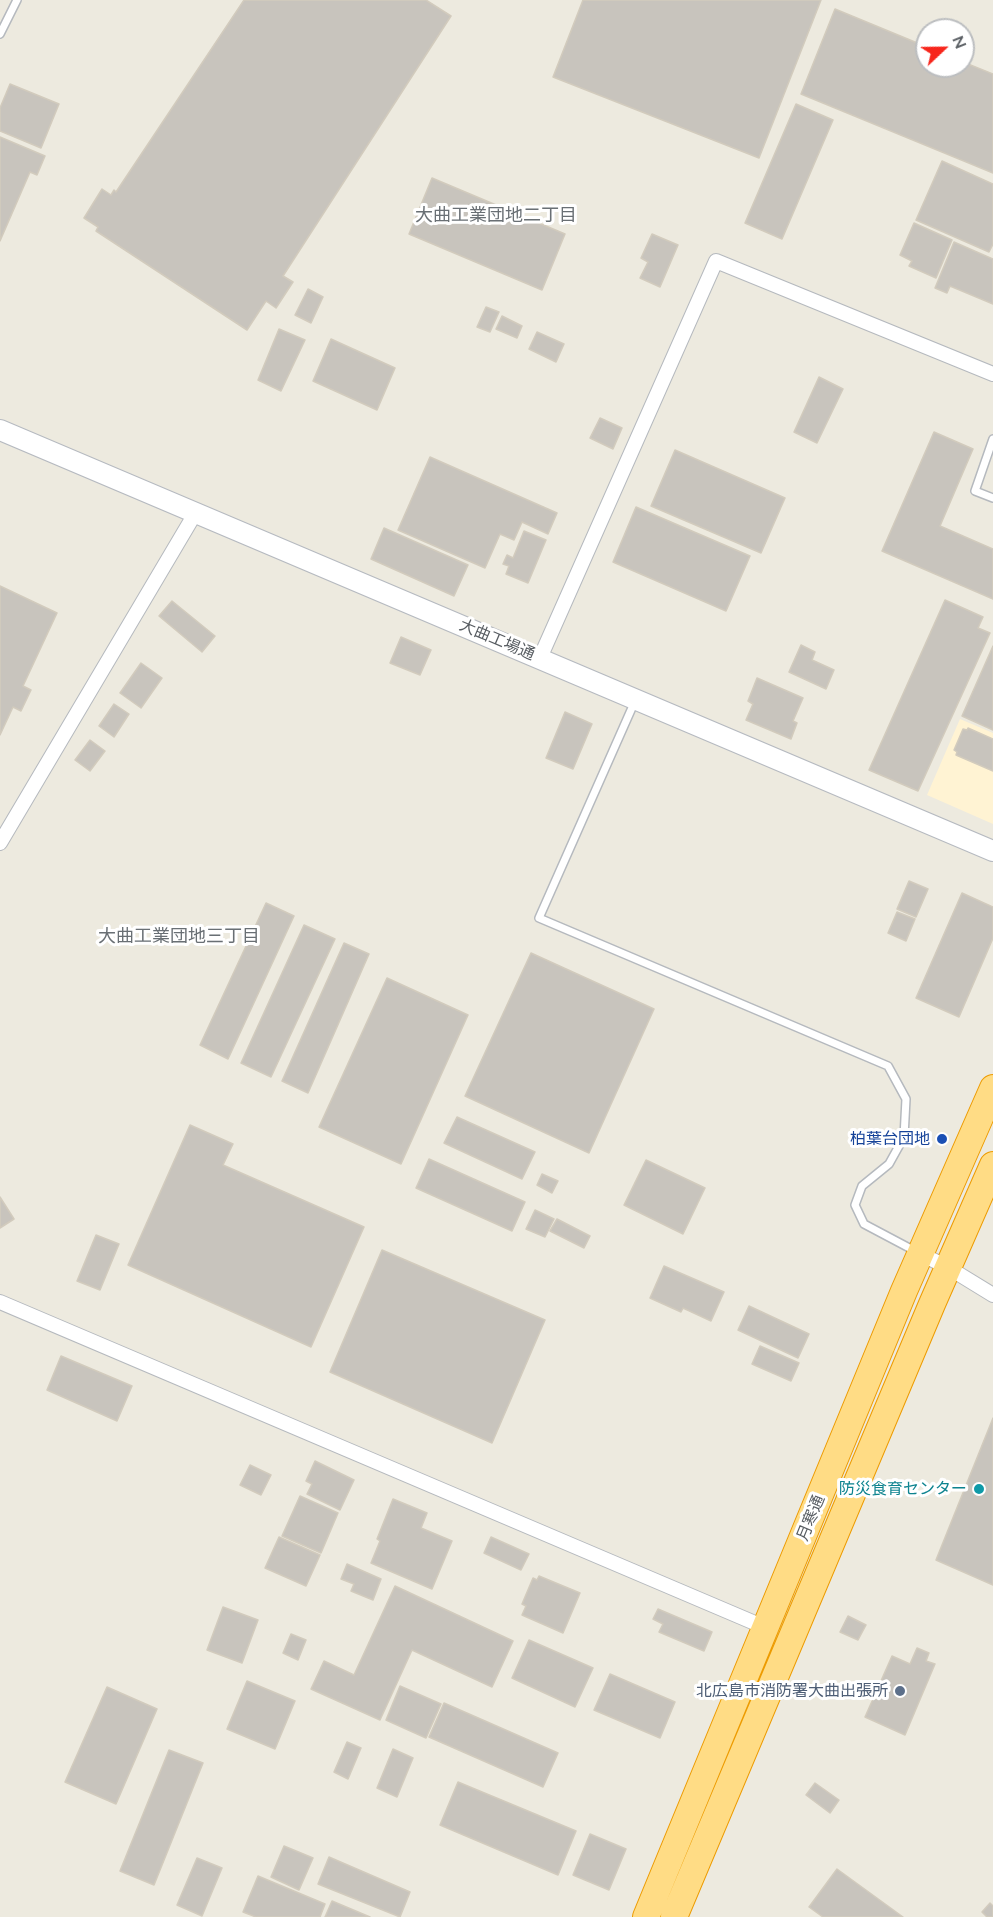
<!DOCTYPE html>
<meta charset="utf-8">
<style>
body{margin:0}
#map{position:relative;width:993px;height:1917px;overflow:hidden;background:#edeadf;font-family:Mulish,sans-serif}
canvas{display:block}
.north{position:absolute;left:915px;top:18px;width:60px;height:60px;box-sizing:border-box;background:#fff;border:2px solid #bcbec0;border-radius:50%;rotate:68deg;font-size:16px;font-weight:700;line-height:24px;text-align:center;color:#585d62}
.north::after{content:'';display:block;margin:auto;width:21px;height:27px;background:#f7261c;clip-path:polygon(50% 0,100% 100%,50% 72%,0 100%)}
</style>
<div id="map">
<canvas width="993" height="1917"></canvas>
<div class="north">N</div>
</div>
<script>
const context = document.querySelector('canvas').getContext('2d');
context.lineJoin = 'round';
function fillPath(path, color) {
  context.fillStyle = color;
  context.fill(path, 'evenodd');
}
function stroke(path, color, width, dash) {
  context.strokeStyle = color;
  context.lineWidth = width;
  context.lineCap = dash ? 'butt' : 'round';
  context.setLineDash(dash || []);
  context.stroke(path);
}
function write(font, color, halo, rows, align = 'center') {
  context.font = font + ' Mulish,"Noto Sans JP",sans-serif';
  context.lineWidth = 6;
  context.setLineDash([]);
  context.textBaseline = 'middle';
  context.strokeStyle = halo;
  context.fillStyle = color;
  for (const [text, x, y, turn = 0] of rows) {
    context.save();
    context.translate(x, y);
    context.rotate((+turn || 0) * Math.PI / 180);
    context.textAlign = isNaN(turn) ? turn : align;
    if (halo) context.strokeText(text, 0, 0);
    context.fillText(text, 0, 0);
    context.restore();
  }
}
fillPath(new Path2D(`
 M 960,719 L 993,733 L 993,824 L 927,795 Z`), '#fff3d3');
const building = new Path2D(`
 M 244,0 L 426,0 L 451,16 L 283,276 L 293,282 L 276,308 L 266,301 L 247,330 L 96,231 L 98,227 L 84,218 L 102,189 L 111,195 L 114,190 L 116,192 Z
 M 583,0 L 821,0 L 759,158 L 553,77 Z
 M 835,9 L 927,47 L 927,66 L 963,66 L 963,62 L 993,74 L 993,173 L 801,94 Z
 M 10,84 L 59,104 L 41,148 L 0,131 L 0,108 Z
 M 796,104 L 833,120 L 782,239 L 745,223 Z
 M 0,137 L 45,156 L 37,175 L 30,172 L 0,241 Z
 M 942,161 L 993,184 L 993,244 L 989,252 L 916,220 Z
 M 432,178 L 565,234 L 542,290 L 409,234 Z
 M 914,223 L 952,240 L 936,278 L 909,266 L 912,261 L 900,255 Z
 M 652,234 L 678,245 L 660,287 L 640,278 L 648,262 L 641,258 Z
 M 954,242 L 993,259 L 993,304 L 950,286 L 947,293 L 935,288 Z
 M 308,289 L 323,297 L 311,323 L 295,315 Z
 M 486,307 L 499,312 L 490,332 L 477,327 Z
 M 502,316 L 522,326 L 517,338 L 496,329 Z
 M 279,329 L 305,340 L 281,391 L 258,380 Z
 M 537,332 L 564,344 L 556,362 L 529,349 Z
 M 331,339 L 395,368 L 377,410 L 313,381 Z
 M 819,377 L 843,389 L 817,443 L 794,432 Z
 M 600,418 L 622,428 L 613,449 L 590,438 Z
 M 934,432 L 973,449 L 940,526 L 993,549 L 993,599 L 882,551 Z
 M 675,450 L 785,498 L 761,553 L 651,506 Z
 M 430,457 L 557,513 L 548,534 L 522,522 L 514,540 L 500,534 L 485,568 L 398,530 Z
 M 636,507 L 750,556 L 726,611 L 613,562 Z
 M 384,528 L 468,565 L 454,596 L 371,559 Z
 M 524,531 L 546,540 L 528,583 L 506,574 L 509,566 L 503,564 L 507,555 L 513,558 Z
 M 0,586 L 57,613 L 23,686 L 31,690 L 21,711 L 13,707 L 0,735 Z
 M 945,600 L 983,617 L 978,628 L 990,633 L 918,791 L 869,770 Z
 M 172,601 L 215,636 L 202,652 L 159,616 Z
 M 401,637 L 431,650 L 420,675 L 390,663 Z
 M 801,645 L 815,652 L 812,660 L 834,670 L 826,689 L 789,672 Z
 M 993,646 L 993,730 L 962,716 Z
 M 141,663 L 162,678 L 141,708 L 120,693 Z
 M 757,678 L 803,698 L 793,721 L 797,723 L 791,739 L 746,720 L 753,704 L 748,701 Z
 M 114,704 L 129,714 L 114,737 L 99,726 Z
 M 565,712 L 592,724 L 573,769 L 546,758 Z
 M 968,728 L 993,739 L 993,771 L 956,755 L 957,752 L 954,750 L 963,729 L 967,730 Z
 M 90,740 L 105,751 L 90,771 L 75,760 Z
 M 909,881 L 928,889 L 916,917 L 897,909 Z
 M 962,893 L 993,907 L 993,938 L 959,1017 L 916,998 Z
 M 266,903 L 294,916 L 228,1059 L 200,1045 Z
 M 897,912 L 915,919 L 906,941 L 888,933 Z
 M 304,925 L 335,939 L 271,1077 L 241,1063 Z
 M 344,943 L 369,954 L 308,1093 L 282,1081 Z
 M 531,953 L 654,1009 L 589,1153 L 465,1096 Z
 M 387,978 L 468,1015 L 401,1164 L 319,1127 Z
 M 457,1117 L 535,1152 L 522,1179 L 444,1143 Z
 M 190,1125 L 233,1144 L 223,1165 L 364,1227 L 311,1347 L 128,1265 Z
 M 429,1159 L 525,1202 L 512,1231 L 416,1188 Z
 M 646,1160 L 705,1188 L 683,1234 L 624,1205 Z
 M 542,1174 L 558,1181 L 552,1193 L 537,1185 Z
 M 0,1197 L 14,1219 L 0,1228 Z
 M 535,1210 L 554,1219 L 545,1237 L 526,1229 Z
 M 557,1219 L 590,1236 L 584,1248 L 550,1231 Z
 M 96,1235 L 119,1244 L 100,1290 L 77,1281 Z
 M 382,1250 L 545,1320 L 492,1443 L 330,1372 Z
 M 664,1266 L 724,1292 L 711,1321 L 683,1308 L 681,1312 L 650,1298 Z
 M 749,1306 L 809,1334 L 798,1358 L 738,1330 Z
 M 760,1346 L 799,1363 L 791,1381 L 752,1364 Z
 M 61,1356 L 132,1386 L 117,1421 L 47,1390 Z
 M 993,1418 L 993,1585 L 936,1560 Z
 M 315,1461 L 354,1480 L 340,1510 L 307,1494 L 312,1484 L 306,1481 Z
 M 250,1465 L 271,1475 L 261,1495 L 240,1485 Z
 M 300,1496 L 338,1513 L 321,1553 L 282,1536 Z
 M 393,1499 L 427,1513 L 421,1528 L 452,1541 L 432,1589 L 371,1563 L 380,1541 L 377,1539 Z
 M 279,1537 L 320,1555 L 306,1586 L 265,1568 Z
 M 491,1537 L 529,1554 L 521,1570 L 484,1553 Z
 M 347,1564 L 381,1579 L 373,1600 L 351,1591 L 354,1584 L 341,1579 Z
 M 539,1576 L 580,1593 L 563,1633 L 522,1615 L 526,1606 L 522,1604 L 533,1578 L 537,1580 Z
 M 395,1586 L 513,1641 L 492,1687 L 412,1650 L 380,1720 L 311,1689 L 324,1661 L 354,1675 Z
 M 223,1607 L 258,1620 L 242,1663 L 207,1650 Z
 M 658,1609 L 712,1632 L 704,1651 L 659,1632 L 663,1624 L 653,1619 Z
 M 848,1616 L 866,1625 L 858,1640 L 840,1632 Z
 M 291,1634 L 306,1640 L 298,1660 L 283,1653 Z
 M 529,1640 L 593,1668 L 575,1707 L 512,1678 Z
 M 917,1648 L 929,1653 L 926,1661 L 935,1664 L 905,1735 L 865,1717 L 892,1656 L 910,1664 Z
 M 610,1674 L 675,1702 L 660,1738 L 594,1710 Z
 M 247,1681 L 295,1701 L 275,1749 L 227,1729 Z
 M 400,1686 L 441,1704 L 426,1738 L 386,1720 Z
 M 107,1687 L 157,1709 L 116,1804 L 65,1782 Z
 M 444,1703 L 558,1753 L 543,1787 L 429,1737 Z
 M 347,1742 L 361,1748 L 348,1779 L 334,1772 Z
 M 393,1749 L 413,1758 L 397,1797 L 377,1788 Z
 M 169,1750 L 203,1763 L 154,1885 L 120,1871 Z
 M 458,1782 L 576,1831 L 558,1875 L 440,1825 Z
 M 815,1783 L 839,1800 L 830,1813 L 806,1795 Z
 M 590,1834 L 626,1849 L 609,1890 L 573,1875 Z
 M 284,1846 L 313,1858 L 299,1890 L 271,1877 Z
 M 329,1857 L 410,1892 L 400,1917 L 318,1884 Z
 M 197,1858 L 222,1868 L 202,1916 L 177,1905 Z
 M 837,1869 L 903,1917 L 823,1917 L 809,1907 Z
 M 258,1876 L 325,1904 L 320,1917 L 256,1917 L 243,1912 Z
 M 332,1901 L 370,1917 L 325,1917 Z
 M 990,1903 L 993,1906 L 993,1917 L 987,1917 L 982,1912 Z`);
fillPath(building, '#c8c4bd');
stroke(building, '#d2cbbd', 1.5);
const lane = new Path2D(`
 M 0,34 L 17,0
 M 993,439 L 975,491 L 993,498
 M 635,701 L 539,918 L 888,1066 L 906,1099 L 904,1137 L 889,1164 L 862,1186 L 855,1205 L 864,1224 L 915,1251`);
const street = new Path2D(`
 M 540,658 L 716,261 L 993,374
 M 0,843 L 196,512
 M 921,1254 L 949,1268 L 993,1295
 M 0,1302 L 769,1629`);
const secondary = new Path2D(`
 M 0,430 L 993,851`);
const highway = new Path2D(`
 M 646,1917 L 904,1291 L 993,1088
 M 674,1917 L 932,1304 L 993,1165`);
stroke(lane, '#b5b9be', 10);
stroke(street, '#b5b9be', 16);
stroke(secondary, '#b6bac0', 22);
stroke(highway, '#ed9b00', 28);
stroke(lane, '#fff', 7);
stroke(street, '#fff', 14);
stroke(secondary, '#fff', 20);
stroke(highway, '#ffdc85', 26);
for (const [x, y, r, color] of [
 [942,1139,6,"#1a4fb4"],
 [979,1489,6,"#0f9aa8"],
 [900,1691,6,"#5c6f8a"]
]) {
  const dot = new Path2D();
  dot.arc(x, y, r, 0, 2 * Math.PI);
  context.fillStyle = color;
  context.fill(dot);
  stroke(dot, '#fff', 2);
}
write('16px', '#585d62', '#fff', [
 ["大曲工場通",497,640,23],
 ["月寒通",811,1518,-68]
]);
write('16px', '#164399', '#fff', [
 ["柏葉台団地",930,1139]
], 'right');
write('16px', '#0d838f', '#fff', [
 ["防災食育センター",967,1489]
], 'right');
write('16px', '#4e5e75', '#fff', [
 ["北広島市消防署大曲出張所",888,1691]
], 'right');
write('18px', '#696f74', '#fff', [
 ["大曲工業団地二丁目",496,216],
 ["大曲工業団地三丁目",179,937]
]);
</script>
